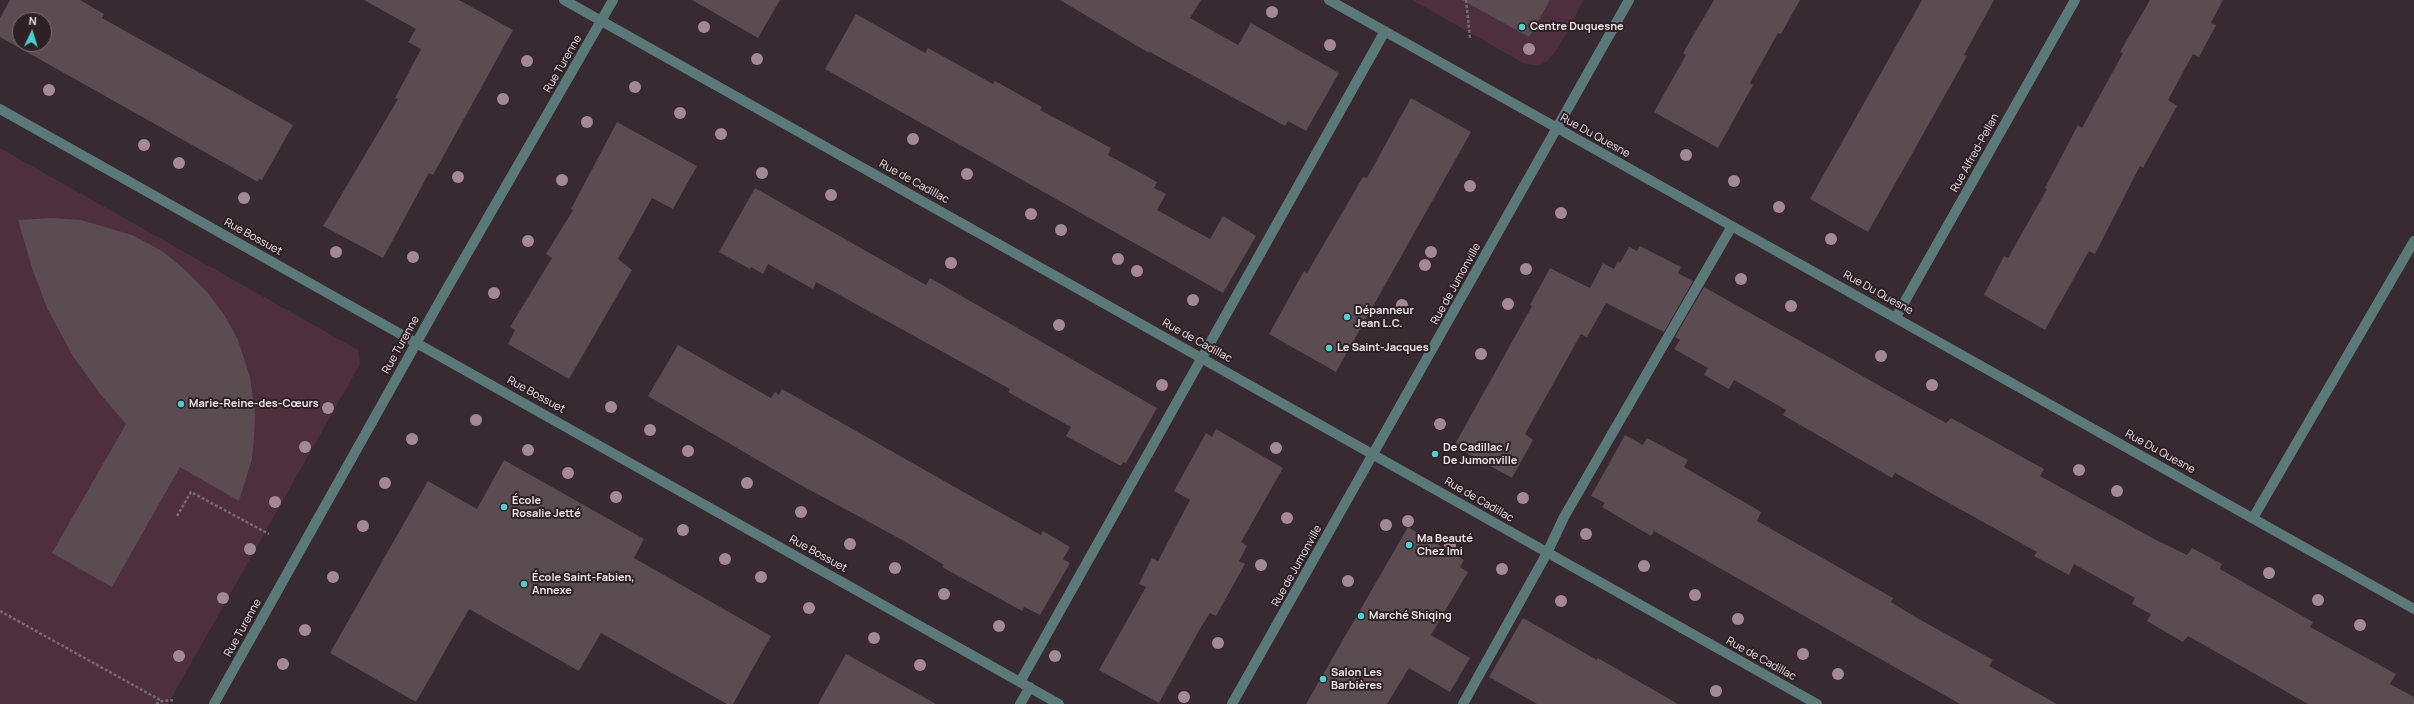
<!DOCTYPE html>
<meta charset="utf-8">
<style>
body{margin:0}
#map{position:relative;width:2414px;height:704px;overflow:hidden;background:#372a30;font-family:Manrope,sans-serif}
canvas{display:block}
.north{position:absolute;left:12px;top:12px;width:40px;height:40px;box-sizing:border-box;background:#2d2126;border:1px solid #7a6f73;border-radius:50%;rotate:4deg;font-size:11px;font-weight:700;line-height:16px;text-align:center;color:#ede4e7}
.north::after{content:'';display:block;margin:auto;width:14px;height:18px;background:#52cdce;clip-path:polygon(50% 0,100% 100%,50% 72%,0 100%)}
</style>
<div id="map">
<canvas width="2414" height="704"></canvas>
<div class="north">N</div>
</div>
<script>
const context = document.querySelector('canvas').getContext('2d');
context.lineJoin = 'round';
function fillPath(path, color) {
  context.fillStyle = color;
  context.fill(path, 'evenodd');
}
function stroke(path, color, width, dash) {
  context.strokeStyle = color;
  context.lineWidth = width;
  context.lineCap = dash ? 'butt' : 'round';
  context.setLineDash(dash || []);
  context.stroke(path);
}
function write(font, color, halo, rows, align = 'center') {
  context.font = font + ' Manrope,sans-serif';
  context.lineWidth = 4;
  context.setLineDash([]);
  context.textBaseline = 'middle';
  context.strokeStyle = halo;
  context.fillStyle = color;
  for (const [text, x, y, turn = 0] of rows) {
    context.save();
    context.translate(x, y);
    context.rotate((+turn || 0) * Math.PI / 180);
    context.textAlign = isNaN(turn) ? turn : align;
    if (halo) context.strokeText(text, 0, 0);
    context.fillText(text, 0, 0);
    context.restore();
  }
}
fillPath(new Path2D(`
 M 1412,0 L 1584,0 C 1575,15 1559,51 1547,61 C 1540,67 1531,65 1523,63 Z
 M 0,148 L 358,350 L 360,364 L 168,704 L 0,704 Z`), '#4e2f3d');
fillPath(new Path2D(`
 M 10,0 L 80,0 L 104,14 L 102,18 L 293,125 L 262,180 L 259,179 L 258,182 L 0,37 L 0,18 ZM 20,20 L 44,20 L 44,44 L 20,44 Z
 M 364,0 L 459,0 L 513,30 L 433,175 L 429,173 L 383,258 L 323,226 L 398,99 L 395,98 L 421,49 L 408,42 L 416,29 Z
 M 692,0 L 780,0 L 758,38 Z
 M 1060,0 L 1201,0 L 1190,18 L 1238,45 L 1251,23 L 1339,73 L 1306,131 L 1288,121 L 1285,126 L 1150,52 L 1149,53 Z
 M 1462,0 L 1550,0 L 1529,37 Z
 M 1714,0 L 1800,0 L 1781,34 L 1778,33 L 1750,83 L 1753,85 L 1718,148 L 1654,112 L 1686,55 L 1683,53 Z
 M 1922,0 L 1994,0 L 1964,55 L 1967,56 L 1868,232 L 1810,199 Z
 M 2150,0 L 2223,0 L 2211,23 L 2216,25 L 2199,57 L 2193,54 L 2168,100 L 2177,106 L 2143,168 L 2140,166 L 2095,254 L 2089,251 L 2045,330 L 1984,295 L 2004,256 L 2008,258 L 2047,189 L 2045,188 L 2078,125 L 2082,128 L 2123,53 L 2120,52 Z
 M 856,14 L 925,53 L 928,48 L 993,84 L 995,81 L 1042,107 L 1040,110 L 1111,148 L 1108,155 L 1157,182 L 1154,188 L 1166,194 L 1157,210 L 1210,239 L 1223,216 L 1256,236 L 1223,293 L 825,69 Z
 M 1411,98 L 1471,132 L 1336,372 L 1269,334 L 1304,271 L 1307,273 L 1363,177 L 1367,178 Z
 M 617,122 L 697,166 L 673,209 L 652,198 L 618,259 L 632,270 L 569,379 L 508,344 L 515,330 L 510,327 L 552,258 L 546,254 L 573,210 L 571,209 Z
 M 755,188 L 926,285 L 930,278 L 1157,408 L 1126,463 L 1123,462 L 1121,466 L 1066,436 L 1071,427 L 1008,392 L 1010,389 L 816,282 L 813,289 L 768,264 L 763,274 L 751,267 L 750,269 L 719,252 Z
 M 51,218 L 81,220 L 132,235 L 162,251 L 184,269 L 208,293 L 225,316 L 238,340 L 250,377 L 255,413 L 254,437 L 252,459 L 239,501 L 180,467 L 112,587 L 52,553 L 126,424 L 101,395 L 74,358 L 47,308 L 33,271 L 18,220 Z
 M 1640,246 L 1681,267 L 1678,273 L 1693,281 L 1664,332 L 1606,303 L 1587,337 L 1581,334 L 1525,434 L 1533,440 L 1512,478 L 1454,446 L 1532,306 L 1530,305 L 1550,268 L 1590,288 L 1603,263 L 1614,269 L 1618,261 L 1620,263 L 1629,247 L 1637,251 Z
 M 1704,287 L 1946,423 L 1951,418 L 1984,436 L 2044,469 L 2040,476 L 2156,540 L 2187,555 L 2192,548 L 2222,564 L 2220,569 L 2313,622 L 2310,627 L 2396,674 L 2390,684 L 2414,697 L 2414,704 L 2308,704 L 2188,636 L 2183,642 L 2147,621 L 2151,614 L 2132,604 L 2135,598 L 2074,564 L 2069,575 L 2034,556 L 2037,552 L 1895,473 L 1892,478 L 1783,415 L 1786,410 L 1734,380 L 1729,389 L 1704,375 L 1708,368 L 1674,349 L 1680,340 L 1675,337 Z
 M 678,345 L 771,398 L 775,392 L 779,395 L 782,389 L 990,507 L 1041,535 L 1043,531 L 1070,547 L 1063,559 L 1070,563 L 1040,615 L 1024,607 L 1022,611 L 942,567 L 944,565 L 904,541 L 797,483 L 648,396 Z
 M 1216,429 L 1283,468 L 1241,542 L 1247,546 L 1239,561 L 1245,564 L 1216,616 L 1210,613 L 1201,627 L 1159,703 L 1099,670 L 1146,587 L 1139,584 L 1152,558 L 1158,561 L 1190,500 L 1174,491 L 1206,433 L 1212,437 Z
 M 1625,435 L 1643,445 L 1647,438 L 1688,460 L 1684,467 L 1761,512 L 1757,521 L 1893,598 L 1891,602 L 1917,618 L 1993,660 L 1989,666 L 2057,704 L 1960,704 L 1654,531 L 1651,536 L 1602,507 L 1605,503 L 1591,496 Z
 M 504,460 L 644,539 L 634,558 L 771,636 L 733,704 L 727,704 L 601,633 L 579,671 L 469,609 L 416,702 L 330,653 L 428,481 L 477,509 Z
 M 1408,527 L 1464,560 L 1460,567 L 1468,572 L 1431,635 L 1470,658 L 1450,692 L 1409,668 L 1387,704 L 1306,704 Z
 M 1523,618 L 1597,660 L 1598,658 L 1678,704 L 1537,704 L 1489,677 Z
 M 846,654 L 936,704 L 818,704 Z`), '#5a4c51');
stroke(new Path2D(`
 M 1466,0 L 1470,38
 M 177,516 L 191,492 L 269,534
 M 0,611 L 162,701
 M 156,704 L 162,701 L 175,700`), '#766b70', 2.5, [3, 2]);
stroke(new Path2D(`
 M 564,0 L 1817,704
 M 1329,0 L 2414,609
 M 0,109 L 1059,704
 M 1896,317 L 2075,0
 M 2253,518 L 2414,241
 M 1020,682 L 1385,31
 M 214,704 L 441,299 L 613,0
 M 1020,704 L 1030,687
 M 1232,704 L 1629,0
 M 1463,704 L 1547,553 L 1564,517 L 1732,226`), '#5b7979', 10);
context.fillStyle = '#a28993';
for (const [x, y] of [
 [1272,12],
 [704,27],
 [1330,45],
 [1529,49],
 [757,59],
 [527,61],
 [635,87],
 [49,90],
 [503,99],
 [680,113],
 [587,122],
 [721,134],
 [913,139],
 [144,145],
 [1686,155],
 [179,163],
 [762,173],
 [967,174],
 [458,177],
 [562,180],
 [1734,181],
 [1470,186],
 [831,195],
 [244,198],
 [1779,207],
 [1561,213],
 [1031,214],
 [1061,230],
 [1831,239],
 [528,241],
 [336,252],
 [1431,252],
 [413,257],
 [1118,259],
 [951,263],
 [1425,265],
 [1526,269],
 [1137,271],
 [1741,279],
 [494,293],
 [1193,300],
 [1508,304],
 [1402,305],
 [1791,306],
 [1059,325],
 [1481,354],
 [1881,356],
 [1162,385],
 [1932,385],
 [611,407],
 [328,408],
 [476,420],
 [1440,424],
 [650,430],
 [412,439],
 [305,447],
 [1276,448],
 [528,450],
 [688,451],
 [2079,470],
 [568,473],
 [385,483],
 [747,483],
 [2117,491],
 [616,497],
 [1523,498],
 [275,502],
 [801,512],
 [1287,518],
 [1408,521],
 [1386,525],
 [363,526],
 [683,530],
 [1586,534],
 [850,544],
 [1450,545],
 [250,549],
 [725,559],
 [1261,565],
 [1644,566],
 [895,568],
 [1502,569],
 [2269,573],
 [333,577],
 [761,577],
 [1348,581],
 [944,594],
 [1695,595],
 [223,598],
 [2318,600],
 [1561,601],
 [809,608],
 [1738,619],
 [2360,625],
 [999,626],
 [305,630],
 [874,638],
 [1218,643],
 [1803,654],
 [179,656],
 [1055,656],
 [283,664],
 [920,665],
 [1838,674],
 [1716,691],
 [1184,697]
]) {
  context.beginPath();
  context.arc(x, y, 6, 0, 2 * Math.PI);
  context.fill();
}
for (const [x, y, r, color] of [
 [1522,27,4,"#52cdce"],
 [1347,317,4,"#52cdce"],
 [1329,348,4,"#52cdce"],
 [181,404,4,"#52cdce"],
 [1435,454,4,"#52cdce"],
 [504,507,4,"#52cdce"],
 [1409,545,4,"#52cdce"],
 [524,584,4,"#52cdce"],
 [1361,616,4,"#52cdce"],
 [1323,679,4,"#52cdce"]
]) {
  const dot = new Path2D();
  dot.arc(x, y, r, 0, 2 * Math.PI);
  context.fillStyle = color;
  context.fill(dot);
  stroke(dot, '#2d2126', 1.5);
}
write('bold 11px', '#ede4e7', '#2d2126', [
 ["Centre Duquesne",1530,27],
 ["Dépanneur",1355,311],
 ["Jean L.C.",1355,324],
 ["Le Saint-Jacques",1337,348],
 ["Marie-Reine-des-Cœurs",189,404],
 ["De Cadillac /",1443,448],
 ["De Jumonville",1443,461],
 ["École",512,501],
 ["Rosalie Jetté",512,514],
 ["Ma Beauté",1417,539],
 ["Chez Imi",1417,552],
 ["École Saint-Fabien,",532,578],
 ["Annexe",532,591],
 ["Marché Shiqing",1369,616],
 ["Salon Les",1331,673],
 ["Barbières",1331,686]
], 'left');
write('11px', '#ede4e7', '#2d2126', [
 ["Rue Turenne",563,64,-60],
 ["Rue Du Quesne",1595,136,29],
 ["Rue Alfred-Pellan",1975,153,-61],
 ["Rue de Cadillac",914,182,29],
 ["Rue Bossuet",253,237,29],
 ["Rue de Jumonville",1456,284,-61],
 ["Rue Du Quesne",1878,293,29],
 ["Rue de Cadillac",1197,341,29],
 ["Rue Turenne",401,345,-61],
 ["Rue Bossuet",536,395,29],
 ["Rue Du Quesne",2160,452,29],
 ["Rue de Cadillac",1479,500,30],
 ["Rue Bossuet",818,554,29],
 ["Rue de Jumonville",1297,566,-61],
 ["Rue Turenne",243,628,-61],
 ["Rue de Cadillac",1761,659,29]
]);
</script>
